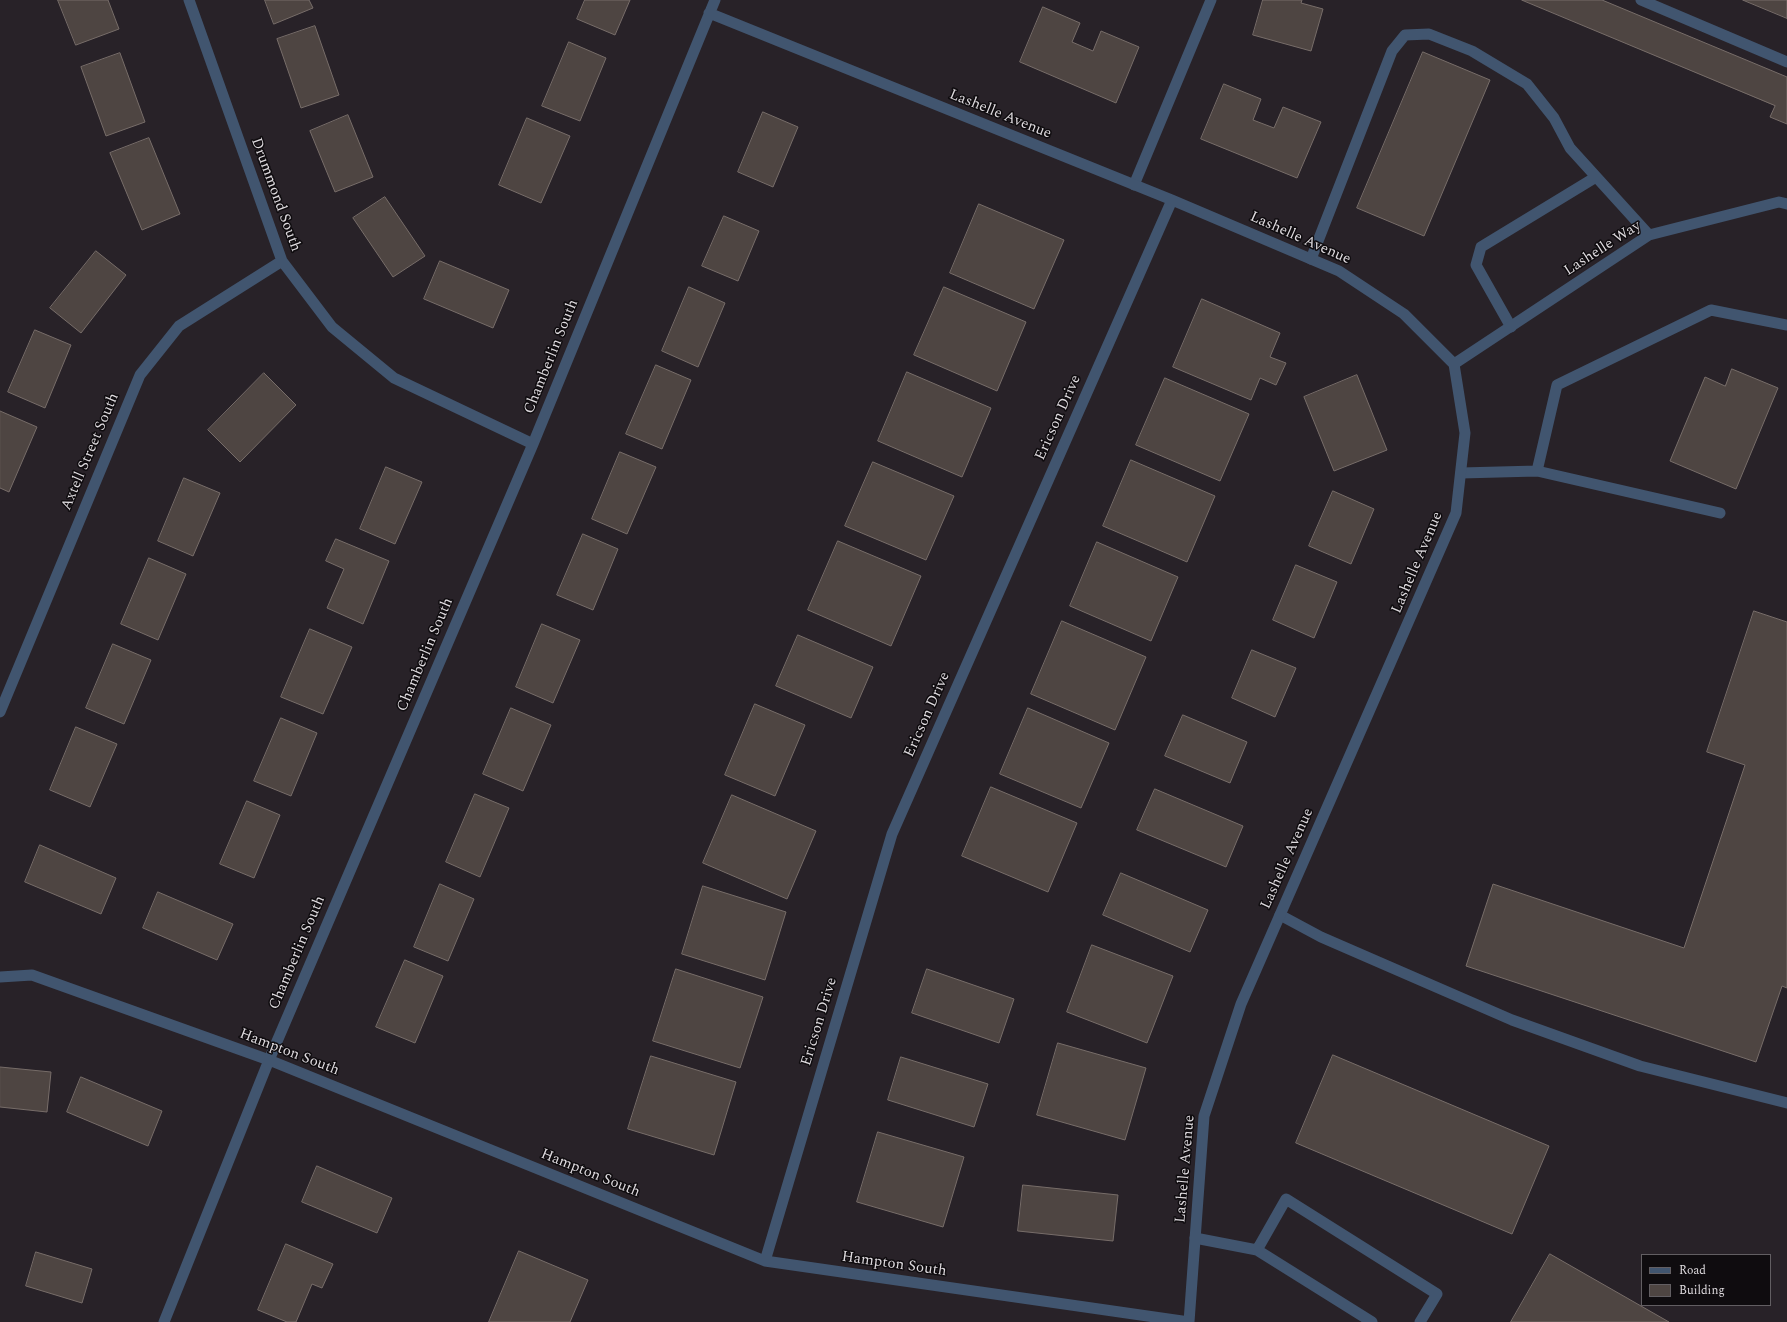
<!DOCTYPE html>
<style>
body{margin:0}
#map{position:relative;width:1787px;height:1322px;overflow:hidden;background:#282228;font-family:Spectral,serif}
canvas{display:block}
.legend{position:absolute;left:1641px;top:1254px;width:130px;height:52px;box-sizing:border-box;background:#0f0c0f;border:1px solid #625e62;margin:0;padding:5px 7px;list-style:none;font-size:12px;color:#dedade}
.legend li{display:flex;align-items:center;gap:8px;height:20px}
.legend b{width:20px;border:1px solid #625e62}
</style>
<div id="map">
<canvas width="1787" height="1322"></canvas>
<ul class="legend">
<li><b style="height:5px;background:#41556f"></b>Road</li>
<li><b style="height:11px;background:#4e4542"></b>Building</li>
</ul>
</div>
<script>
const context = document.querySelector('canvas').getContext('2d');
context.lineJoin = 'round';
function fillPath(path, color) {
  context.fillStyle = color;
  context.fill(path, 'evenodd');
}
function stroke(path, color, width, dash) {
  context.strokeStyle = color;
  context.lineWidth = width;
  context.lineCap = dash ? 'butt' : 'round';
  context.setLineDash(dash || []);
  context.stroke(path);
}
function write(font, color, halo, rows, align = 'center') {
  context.font = font + ' Spectral,serif';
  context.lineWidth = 3;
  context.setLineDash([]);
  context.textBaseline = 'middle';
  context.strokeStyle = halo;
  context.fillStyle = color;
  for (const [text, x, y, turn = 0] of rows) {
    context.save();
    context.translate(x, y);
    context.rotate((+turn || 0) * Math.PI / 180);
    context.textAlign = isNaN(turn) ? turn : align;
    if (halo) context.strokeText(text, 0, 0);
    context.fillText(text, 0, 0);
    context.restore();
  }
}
const building = new Path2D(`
 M 58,0 L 108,0 L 119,29 L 76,45 Z
 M 265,0 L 309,0 L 313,8 L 274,24 Z
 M 585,0 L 630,0 L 615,35 L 577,19 Z
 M 1263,0 L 1302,0 L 1301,3 L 1323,9 L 1311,51 L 1253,35 Z
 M 1522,0 L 1602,0 L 1787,77 L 1787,124 L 1770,117 L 1775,106 Z
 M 1743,0 L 1787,0 L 1787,18 Z
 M 1043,7 L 1080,23 L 1072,42 L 1093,51 L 1101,31 L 1139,47 L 1116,103 L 1020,62 Z
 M 315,26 L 339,95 L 301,108 L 277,39 Z
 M 569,42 L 606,58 L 580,121 L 542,106 Z
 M 1423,52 L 1490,80 L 1424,236 L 1357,208 Z
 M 120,53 L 145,122 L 106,136 L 81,67 Z
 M 1224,84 L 1261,99 L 1253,120 L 1274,128 L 1283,107 L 1321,122 L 1297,178 L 1201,139 Z
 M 763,112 L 798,127 L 773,187 L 738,172 Z
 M 348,115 L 373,177 L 335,192 L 310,131 Z
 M 527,118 L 570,136 L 541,203 L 499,185 Z
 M 149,138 L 180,214 L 142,230 L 110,153 Z
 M 385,197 L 425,256 L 393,277 L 353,218 Z
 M 979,204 L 1064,240 L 1034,309 L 950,273 Z
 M 724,216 L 759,231 L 738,281 L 702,266 Z
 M 96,251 L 126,275 L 81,333 L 50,308 Z
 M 440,261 L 509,290 L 493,328 L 424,299 Z
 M 689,287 L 725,303 L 698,367 L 662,351 Z
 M 944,287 L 1026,322 L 997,391 L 914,355 Z
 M 1202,299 L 1280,333 L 1270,357 L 1286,363 L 1276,385 L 1260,378 L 1251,400 L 1173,367 Z
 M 35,330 L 71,345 L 45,408 L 8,392 Z
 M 656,365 L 691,380 L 662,449 L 626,434 Z
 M 1732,369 L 1778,388 L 1736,489 L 1670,461 L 1705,377 L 1725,386 Z
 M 907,372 L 991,408 L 962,477 L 878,441 Z
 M 264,373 L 296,405 L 240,462 L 208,430 Z
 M 1357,375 L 1387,450 L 1334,471 L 1304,397 Z
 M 1165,378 L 1249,414 L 1220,481 L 1136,445 Z
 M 0,411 L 37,427 L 9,492 L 0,488 Z
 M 620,452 L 656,467 L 627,534 L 592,519 Z
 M 1131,460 L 1215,496 L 1187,562 L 1103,526 Z
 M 873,462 L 954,496 L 926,560 L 845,526 Z
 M 386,467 L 422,482 L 395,544 L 360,529 Z
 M 184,478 L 220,493 L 193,556 L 158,541 Z
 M 1333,491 L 1374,509 L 1351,564 L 1309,546 Z
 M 583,534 L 618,549 L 593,610 L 557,595 Z
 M 336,539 L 389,561 L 363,624 L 327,608 L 344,569 L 326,561 Z
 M 838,541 L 921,576 L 891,646 L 808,610 Z
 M 1097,542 L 1178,577 L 1151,641 L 1070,606 Z
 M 149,558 L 186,574 L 158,640 L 121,624 Z
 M 1296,565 L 1337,582 L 1314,638 L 1273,620 Z
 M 1754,611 L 1787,622 L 1787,988 L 1782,986 L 1756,1062 L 1466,966 L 1493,884 L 1684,948 L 1745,765 L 1707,752 Z
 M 1062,621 L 1146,657 L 1115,730 L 1031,694 Z
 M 542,624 L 580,640 L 553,703 L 516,687 Z
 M 310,629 L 352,647 L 323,714 L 281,697 Z
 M 798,635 L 873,667 L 851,718 L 776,686 Z
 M 113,644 L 151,660 L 124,724 L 86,708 Z
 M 1252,650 L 1296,668 L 1275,717 L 1232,698 Z
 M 755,704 L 805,725 L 775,796 L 725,775 Z
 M 511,708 L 551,725 L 523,791 L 483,774 Z
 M 1028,708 L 1109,743 L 1081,808 L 1000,774 Z
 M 1183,715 L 1247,742 L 1230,783 L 1165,756 Z
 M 281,718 L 317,733 L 291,796 L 254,781 Z
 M 76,727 L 117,744 L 90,807 L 50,790 Z
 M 991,787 L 1077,823 L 1048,892 L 962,856 Z
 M 1155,789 L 1243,826 L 1226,867 L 1137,830 Z
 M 475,794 L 509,808 L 480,877 L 446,862 Z
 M 732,795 L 816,831 L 787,899 L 703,863 Z
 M 247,801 L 280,815 L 254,878 L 220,864 Z
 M 40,845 L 116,878 L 101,914 L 25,882 Z
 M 1121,873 L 1208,910 L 1190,952 L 1103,915 Z
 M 440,884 L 474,899 L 448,961 L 414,947 Z
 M 703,886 L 786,912 L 765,980 L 682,954 Z
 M 158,892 L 233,924 L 217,960 L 143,928 Z
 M 1092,945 L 1173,976 L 1147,1043 L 1067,1012 Z
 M 405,960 L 443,976 L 415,1043 L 376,1027 Z
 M 676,969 L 763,997 L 740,1068 L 653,1041 Z
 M 927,969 L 1014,999 L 999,1043 L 912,1013 Z
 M 1058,1043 L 1146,1068 L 1125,1140 L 1037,1115 Z
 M 1333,1055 L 1549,1146 L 1512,1234 L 1296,1143 Z
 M 651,1056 L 736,1082 L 714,1155 L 628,1129 Z
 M 901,1057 L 988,1084 L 974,1127 L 888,1100 Z
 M 0,1067 L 51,1072 L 47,1112 L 0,1107 Z
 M 81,1077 L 162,1111 L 148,1146 L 67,1112 Z
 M 878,1132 L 964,1157 L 943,1227 L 857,1202 Z
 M 317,1166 L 392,1198 L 377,1233 L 302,1202 Z
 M 1023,1185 L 1118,1195 L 1113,1241 L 1018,1231 Z
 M 286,1244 L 333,1264 L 322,1288 L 312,1284 L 296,1322 L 287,1322 L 258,1310 Z
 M 519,1251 L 588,1280 L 570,1322 L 489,1322 Z
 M 36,1252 L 92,1269 L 82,1303 L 26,1286 Z
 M 1550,1254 L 1669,1322 L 1511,1322 Z`);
fillPath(building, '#4e4542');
stroke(building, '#776d69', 1);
stroke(new Path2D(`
 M 1641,0 L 1787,62
 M 1134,185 L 1211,0
 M 1311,259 L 1392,51 L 1405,35 L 1429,34 L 1472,51 L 1527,84 L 1554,118 L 1570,148 L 1649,235
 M 1511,327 L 1476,265 L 1481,247 L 1596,177
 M 1461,473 L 1537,471
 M 1720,513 L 1537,471 L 1557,385 L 1711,310 L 1787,325
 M 1280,915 L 1321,937 L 1512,1020 L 1640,1066 L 1787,1103
 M 1195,1238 L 1257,1250 L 1372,1322
 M 1257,1250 L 1286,1199 L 1437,1294 L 1420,1322`), '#41556f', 11);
stroke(new Path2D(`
 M 189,0 L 282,261 L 332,327 L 394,378 L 533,444
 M 709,13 L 1172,200 L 1339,271 L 1404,314 L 1454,364 L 1465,433 L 1456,513 L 1241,1004 L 1204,1116 L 1189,1322
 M 1454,364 L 1649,235 L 1779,202 L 1787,204
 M 0,712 L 140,375 L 179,326 L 282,261
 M 0,977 L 32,975 L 269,1060 L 765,1261 L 1189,1322
 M 765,1261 L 892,834 L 1172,200
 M 164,1322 L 269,1060 L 533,444 L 715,0`), '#41556f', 11);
write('15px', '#dedade', '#0f0c0f', [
 ["Lashelle Avenue",1000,115,22],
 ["Drummond South",275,195,70],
 ["Lashelle Avenue",1300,239,24],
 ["Lashelle Way",1603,249,-33],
 ["Chamberlin South",552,357,-68],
 ["Ericson Drive",1059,418,-66],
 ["Axtell Street South",91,452,-67],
 ["Lashelle Avenue",1418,563,-67],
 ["Chamberlin South",426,655,-67],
 ["Ericson Drive",928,715,-66],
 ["Lashelle Avenue",1288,859,-66],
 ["Chamberlin South",298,953,-67],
 ["Ericson Drive",820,1022,-73],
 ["Hampton South",289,1053,21],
 ["Lashelle Avenue",1186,1169,-85],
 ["Hampton South",590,1174,22],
 ["Hampton South",894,1265,8]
]);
</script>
